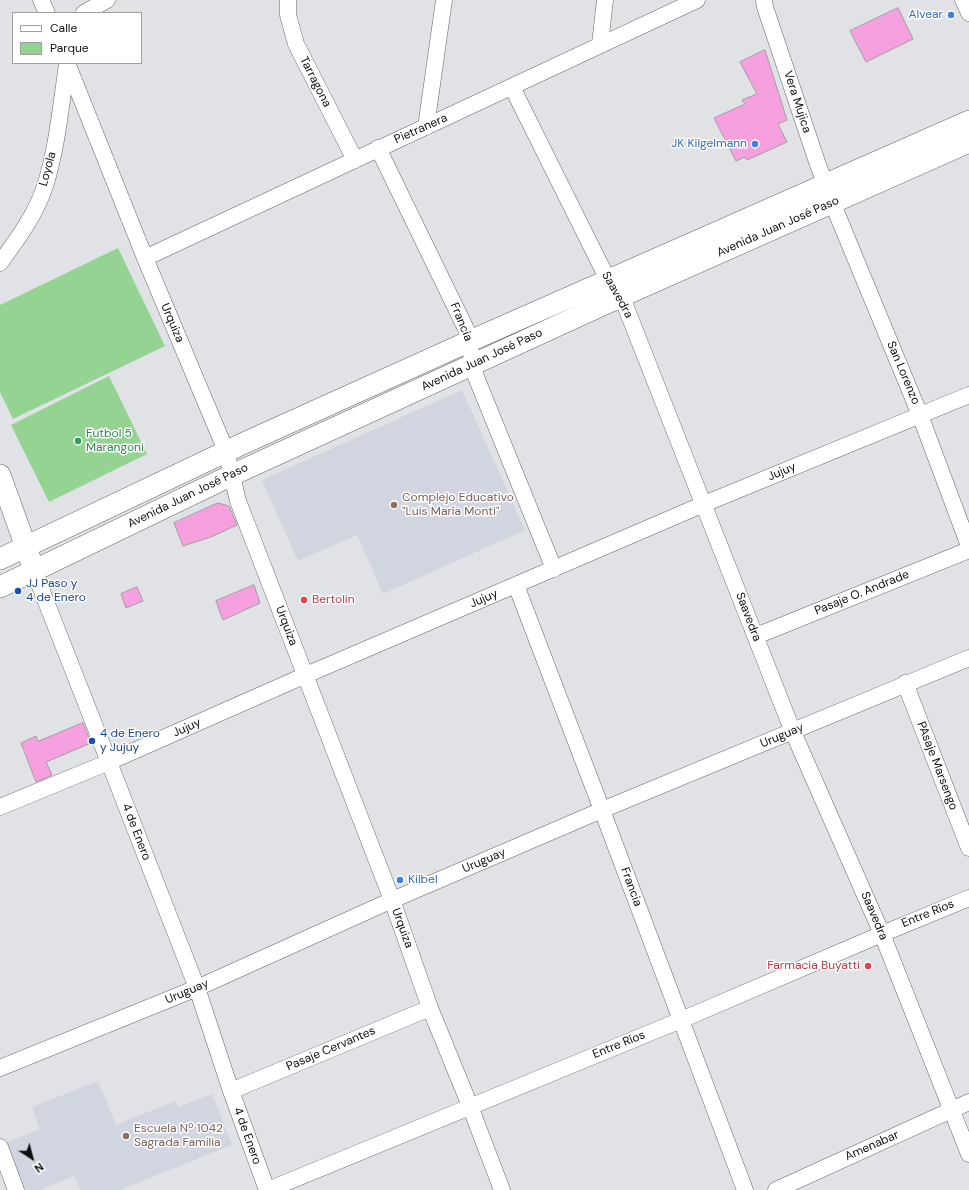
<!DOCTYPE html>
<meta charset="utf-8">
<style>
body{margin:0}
#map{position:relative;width:969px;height:1190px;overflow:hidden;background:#e0e2e6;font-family:"DM Sans",sans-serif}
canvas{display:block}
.legend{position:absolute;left:12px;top:12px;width:130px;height:52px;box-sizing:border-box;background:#fff;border:1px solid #9f9f9f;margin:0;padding:5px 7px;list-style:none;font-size:12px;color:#0f0f10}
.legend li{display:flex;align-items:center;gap:8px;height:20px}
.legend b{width:20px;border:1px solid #9f9f9f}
.north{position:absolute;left:12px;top:1138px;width:40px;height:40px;-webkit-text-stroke:3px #fff;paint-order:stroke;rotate:144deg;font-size:11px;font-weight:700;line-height:16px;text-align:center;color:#0f0f10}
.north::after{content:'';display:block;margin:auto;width:14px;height:18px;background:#0f0f10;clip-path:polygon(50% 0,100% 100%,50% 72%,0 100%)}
</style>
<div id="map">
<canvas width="969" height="1190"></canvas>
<ul class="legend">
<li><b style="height:5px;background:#fff"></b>Calle</li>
<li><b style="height:11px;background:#95d392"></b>Parque</li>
</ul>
<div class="north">N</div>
</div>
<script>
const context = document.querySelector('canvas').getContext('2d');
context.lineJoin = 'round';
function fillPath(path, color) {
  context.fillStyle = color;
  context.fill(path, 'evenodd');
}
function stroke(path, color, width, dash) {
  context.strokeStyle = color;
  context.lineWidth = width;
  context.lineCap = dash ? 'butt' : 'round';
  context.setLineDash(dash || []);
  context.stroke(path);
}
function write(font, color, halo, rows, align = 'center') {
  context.font = font + ' "DM Sans",sans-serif';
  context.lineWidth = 3;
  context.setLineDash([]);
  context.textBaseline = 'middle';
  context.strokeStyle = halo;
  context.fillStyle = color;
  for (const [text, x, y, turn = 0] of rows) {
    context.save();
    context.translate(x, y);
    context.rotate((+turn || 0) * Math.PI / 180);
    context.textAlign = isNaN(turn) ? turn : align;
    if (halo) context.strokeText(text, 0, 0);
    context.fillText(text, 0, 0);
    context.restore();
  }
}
fillPath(new Path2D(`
 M 462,390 L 525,530 L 383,594 L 357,535 L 298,561 L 262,480 Z
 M 98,1081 L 116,1125 L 175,1101 L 178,1107 L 212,1094 L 232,1145 L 120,1190 L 80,1190 L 74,1176 L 40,1190 L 25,1190 L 6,1143 L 40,1129 L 32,1107 Z`), '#d0d5e0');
fillPath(new Path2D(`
 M 118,248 L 165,346 L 13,419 L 0,392 L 0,305 Z
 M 109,376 L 147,454 L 49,502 L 11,425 Z`), '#95d392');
const building = new Path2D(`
 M 898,8 L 913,39 L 866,62 L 850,31 Z
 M 765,50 L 787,120 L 778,124 L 787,142 L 747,160 L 745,157 L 736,161 L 714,118 L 745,104 L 742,100 L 757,94 L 740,62 Z
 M 218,503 L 229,506 L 237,525 L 211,537 L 183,546 L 174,523 Z
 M 254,585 L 260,603 L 223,620 L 216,601 Z
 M 137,587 L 143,601 L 126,608 L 121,594 Z
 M 83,723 L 91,743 L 46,762 L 52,775 L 36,782 L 21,743 L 36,736 L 38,741 Z`);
fillPath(building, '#f6a0df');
stroke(building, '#a19da0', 1);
const minor = new Path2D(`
 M 41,0 L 47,13
 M 288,0 L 288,15 L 296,44 L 355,160
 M 764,0 L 765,7 L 817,162 L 832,202 L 920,415 L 969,546
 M 963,0 L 969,13
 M 84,13 L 107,0
 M 600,44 L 605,0
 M 67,63 L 145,258 L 226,451 L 238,501 L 392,900 L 430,1008 L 470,1106 L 502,1190
 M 512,87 L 608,280 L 625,305 L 793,732 L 882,934 L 969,1154
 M 426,127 L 444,0
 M 378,148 L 466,329 L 476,377 L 554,569
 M 145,258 L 697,0
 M 0,263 C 17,240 36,214 45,186 C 57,149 61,104 67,65
 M 34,571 L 109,762 L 197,988 L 231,1091 L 267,1190
 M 516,585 L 602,810 L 745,1190
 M 756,636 L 969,550
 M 905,683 L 969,848
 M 0,807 L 109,762 L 306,675 L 704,504 L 969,395
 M 0,1068 L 197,988 L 390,901 L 602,810 L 969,658
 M 231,1091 L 430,1008
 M 0,1147 L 16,1190
 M 268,1190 L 681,1020 L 882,934 L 969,898
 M 776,1190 L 969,1102`);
const major = new Path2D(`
 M 0,475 L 31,561
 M 0,559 L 242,444 L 470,341 L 969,121
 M 0,587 L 232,475 L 474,364 L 620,297 L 969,142`);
stroke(minor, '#65666a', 17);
stroke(major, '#65666a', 22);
stroke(minor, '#fff', 16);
stroke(major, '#fff', 21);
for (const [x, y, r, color] of [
 [951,15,4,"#3f7fe0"],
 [755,144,4,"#3f7fe0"],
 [78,441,4,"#2e9e5b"],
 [394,505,4,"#8d6e63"],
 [18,591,4,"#1a4fb4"],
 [304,600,4,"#e0444e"],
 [92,741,4,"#1a4fb4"],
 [400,880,4,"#3f7fe0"],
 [868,966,4,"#e0444e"],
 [126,1136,4,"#8d6e63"]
]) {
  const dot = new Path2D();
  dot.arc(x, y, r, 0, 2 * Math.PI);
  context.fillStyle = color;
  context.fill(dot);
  stroke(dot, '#fff', 1.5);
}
write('12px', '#366cbe', '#fff', [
 ["Alvear",943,15],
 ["JK Kilgelmann",747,144],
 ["Kilbel",408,880,"left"]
], 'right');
write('12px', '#0f0f10', '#fff', [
 ["Tarragona",315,82,63],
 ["Vera Mujica",797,102,72],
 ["Pietranera",421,129,-24],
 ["Loyola",48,169,-75],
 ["Avenida Juan José Paso",778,227,-24],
 ["Saavedra",617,295,61],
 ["Francia",461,322,68],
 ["Urquiza",172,323,67],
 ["Avenida Juan José Paso",482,360,-25],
 ["San Lorenzo",903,373,67],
 ["Jujuy",782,472,-23],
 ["Avenida Juan José Paso",188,496,-26],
 ["Pasaje O. Andrade",862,593,-22],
 ["Jujuy",484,599,-23],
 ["Saavedra",748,617,69],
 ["Urquiza",286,626,69],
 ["Jujuy",187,728,-24],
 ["Uruguay",782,736,-23],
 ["PAsaje Marsengo",937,766,69],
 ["4 de Enero",136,832,69],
 ["Uruguay",484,861,-23],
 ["Francia",631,887,70],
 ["Entre Ríos",928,914,-22],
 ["Saavedra",874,916,67],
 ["Urquiza",402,928,70],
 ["Uruguay",187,992,-23],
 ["Entre Ríos",619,1045,-22],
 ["Pasaje Cervantes",331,1049,-23],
 ["4 de Enero",247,1136,70],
 ["Amenabar",872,1146,-24]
]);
write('12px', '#27864d', '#fff', [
 ["Futbol 5",86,434],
 ["Marangoni",86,448]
], 'left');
write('12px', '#785e54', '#fff', [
 ["Complejo Educativo",402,498],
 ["\"Luis María Monti\"",402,512],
 ["Escuela Nº 1042",134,1129],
 ["Sagrada Familia",134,1143]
], 'left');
write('12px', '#164399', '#fff', [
 ["JJ Paso y",26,584],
 ["4 de Enero",26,598],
 ["4 de Enero",100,734],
 ["y Jujuy",100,748]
], 'left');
write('12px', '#be3a42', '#fff', [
 ["Bertolin",312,600],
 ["Farmacia Buyatti",860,966,"right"]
], 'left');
</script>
